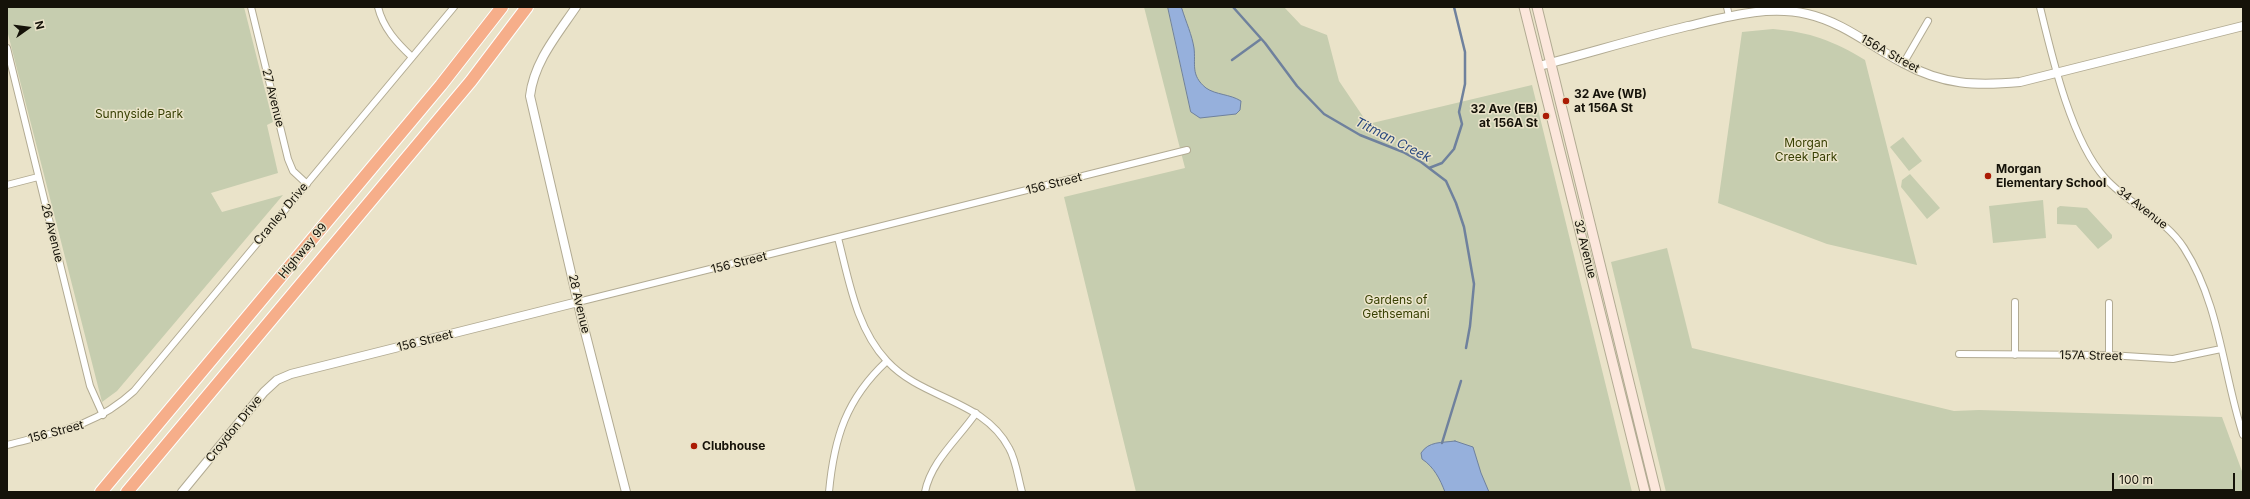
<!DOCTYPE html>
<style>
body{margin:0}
#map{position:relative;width:2250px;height:499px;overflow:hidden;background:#eae3c9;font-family:Inter,sans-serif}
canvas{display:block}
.frame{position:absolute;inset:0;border:8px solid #151209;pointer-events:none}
.north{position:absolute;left:8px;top:8px;width:40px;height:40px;-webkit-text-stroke:3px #eae3c9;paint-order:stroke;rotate:76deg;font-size:11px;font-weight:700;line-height:16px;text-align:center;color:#151209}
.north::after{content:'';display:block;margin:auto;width:14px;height:18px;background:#151209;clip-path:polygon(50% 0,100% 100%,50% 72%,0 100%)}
.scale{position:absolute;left:2112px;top:473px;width:123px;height:18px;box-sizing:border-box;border:2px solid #151209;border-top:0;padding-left:5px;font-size:12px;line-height:14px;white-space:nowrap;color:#151209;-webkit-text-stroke:3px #eae3c9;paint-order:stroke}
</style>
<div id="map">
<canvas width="2250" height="499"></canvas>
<div class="frame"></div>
<div class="north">N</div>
<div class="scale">100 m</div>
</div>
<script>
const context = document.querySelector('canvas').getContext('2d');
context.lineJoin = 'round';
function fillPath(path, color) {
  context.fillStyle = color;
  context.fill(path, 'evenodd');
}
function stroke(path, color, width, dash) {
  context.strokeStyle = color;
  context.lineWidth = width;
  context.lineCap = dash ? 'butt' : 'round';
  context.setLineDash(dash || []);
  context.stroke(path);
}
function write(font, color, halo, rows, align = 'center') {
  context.font = font + ' Inter,sans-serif';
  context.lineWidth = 3;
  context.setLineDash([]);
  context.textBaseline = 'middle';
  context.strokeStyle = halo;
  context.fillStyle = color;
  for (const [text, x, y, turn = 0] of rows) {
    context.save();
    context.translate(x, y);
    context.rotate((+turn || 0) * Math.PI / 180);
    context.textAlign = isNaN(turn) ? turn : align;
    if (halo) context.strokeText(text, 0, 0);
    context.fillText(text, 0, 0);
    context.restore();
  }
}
fillPath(new Path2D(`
 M 7,7 L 244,7 L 273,122 L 267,125 L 278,173 L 211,193 L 222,212 L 283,195 L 117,391 L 102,402 L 7,30 Z
 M 1144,7 L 1284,7 L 1301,25 L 1327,35 L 1339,81 L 1368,124 L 1532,85 L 1632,492 L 1136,492 L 1064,197 L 1185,168 Z
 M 1773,29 C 1810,32 1834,41 1865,60 L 1917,265 L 1827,244 L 1718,203 L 1742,32 Z
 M 1903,137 L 1922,161 L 1909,171 L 1890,147 Z
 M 1910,174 L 1940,208 L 1927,219 L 1901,187 L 1902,180 Z
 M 2043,200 L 2046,238 L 1993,243 L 1989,206 Z
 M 2060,206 L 2087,208 L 2112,235 L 2112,238 L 2098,249 L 2076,225 L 2057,224 L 2057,208 Z
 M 1667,248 L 1692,348 L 1954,411 L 1979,410 L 2222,417 L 2243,474 L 2243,492 L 1666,492 L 1611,262 Z`), '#c6cdaf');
const water = new Path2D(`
 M 1168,7 L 1181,7 L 1182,9 C 1186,22 1192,35 1194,48 C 1196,64 1190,75 1206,88 C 1216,95 1230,94 1241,101 L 1240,110 L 1236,114 L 1200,118 L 1191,112 Z
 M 1455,441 L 1473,447 L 1481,473 L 1489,492 L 1445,492 C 1440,479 1434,467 1422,459 L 1421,453 C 1429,441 1441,443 1455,441 Z`);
fillPath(water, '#96b0dc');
stroke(water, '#6f819d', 1);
stroke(new Path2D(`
 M 1233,7 L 1265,43 L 1297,86 L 1324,114 L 1360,135 L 1403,152 L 1421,162 L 1446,181 L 1456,203 L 1464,227 L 1474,284 L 1470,326 L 1466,348
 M 1232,60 L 1261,39
 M 1429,168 L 1442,163 L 1454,149 L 1462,124 L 1459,112 L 1465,84 L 1465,52 L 1454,7
 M 1442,443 L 1461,381`), '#6f819d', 2.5);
const minor = new Path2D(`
 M 251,7 L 288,159 L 293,171 L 307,184
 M 378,7 C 383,28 397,43 412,57
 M 1727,7 L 1729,16
 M 2040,7 C 2052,57 2071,140 2105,178 C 2129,205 2165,218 2184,248 C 2220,304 2223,374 2243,435
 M 7,48 L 90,386 L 103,415
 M 1903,64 L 1928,21
 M 7,185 L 38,177
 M 838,238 C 849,280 856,328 887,361 C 923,400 983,399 1009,448 C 1016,460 1018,478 1022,492
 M 578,302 L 1187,150
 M 1959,354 L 2109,355 L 2173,359 L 2221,349
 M 2015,355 L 2015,302
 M 2109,355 L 2109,303
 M 7,445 C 56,432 95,427 134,391 L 454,7
 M 829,492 C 834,438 846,399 887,361
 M 925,492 C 931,461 959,438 976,413`);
const tertiary = new Path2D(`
 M 576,7 C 557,35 534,62 530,96 L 581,316 L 626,492
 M 1539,66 C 1589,53 1638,38 1688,26 C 1727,17 1767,5 1807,14 C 1843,22 1872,47 1903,63 C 1943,85 1976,86 2020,82 L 2243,26
 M 182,492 L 264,392 L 277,380 L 291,374 L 578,302`);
const secondary = new Path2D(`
 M 1524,7 L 1645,492
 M 1537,7 L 1656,492`);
const motorway = new Path2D(`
 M 101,492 L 441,85 L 502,7
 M 127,492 L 471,81 L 527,7`);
stroke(minor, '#b2ab93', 8);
stroke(tertiary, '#b2ab93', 10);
stroke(secondary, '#b2ab93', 11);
stroke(motorway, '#fff', 14);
stroke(minor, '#fff', 6);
stroke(tertiary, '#fff', 8);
stroke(secondary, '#fce7dc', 9);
stroke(motorway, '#f6ae8a', 12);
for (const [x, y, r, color] of [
 [1566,101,4,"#ab1b04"],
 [1546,116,4,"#ab1b04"],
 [1988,176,4,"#ab1b04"],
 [694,446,4,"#ab1b04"]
]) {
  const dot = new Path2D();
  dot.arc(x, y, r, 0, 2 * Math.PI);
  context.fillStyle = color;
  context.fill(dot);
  stroke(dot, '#eae3c9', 1.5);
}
write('12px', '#151209', '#eae3c9', [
 ["156A Street",1890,54,29],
 ["27 Avenue",273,98,76],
 ["156 Street",1054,184,-14],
 ["34 Avenue",2142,208,38],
 ["Cranley Drive",281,214,-50],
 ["26 Avenue",52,233,76],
 ["32 Avenue",1585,249,76],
 ["Highway 99",303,251,-50],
 ["156 Street",739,263,-14],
 ["28 Avenue",579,304,77],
 ["156 Street",425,341,-14],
 ["157A Street",2091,356,1],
 ["Croydon Drive",234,429,-51],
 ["156 Street",56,432,-15]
]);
write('bold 12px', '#151209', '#eae3c9', [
 ["32 Ave (WB)",1574,94],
 ["at 156A St",1574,108],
 ["32 Ave (EB)",1538,109,"right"],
 ["at 156A St",1538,123,"right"],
 ["Morgan",1996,169],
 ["Elementary School",1996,183],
 ["Clubhouse",702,446]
], 'left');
write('12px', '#384003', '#eae3c9', [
 ["Sunnyside Park",139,114],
 ["Morgan",1806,143],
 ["Creek Park",1806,157],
 ["Gardens of",1396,300],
 ["Gethsemani",1396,314]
]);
write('italic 13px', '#28487f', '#eae3c9', [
 ["Titman Creek",1393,140,27]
]);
</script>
